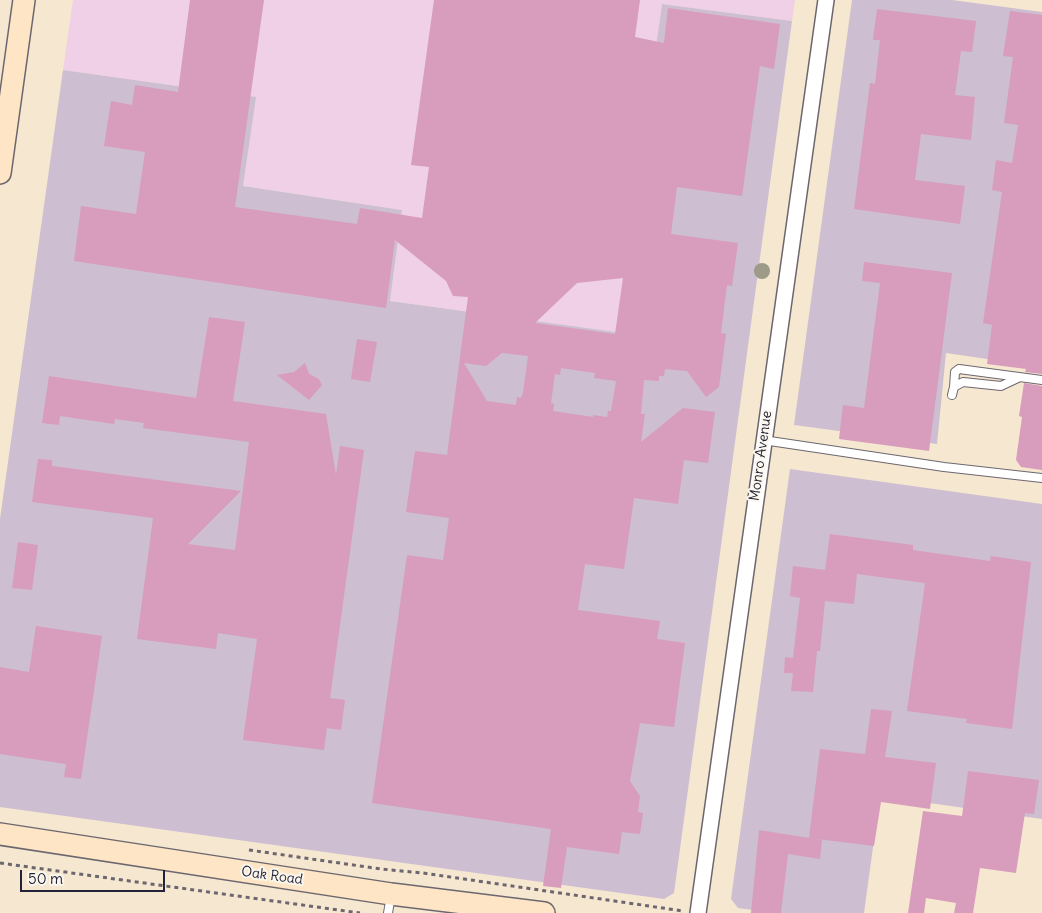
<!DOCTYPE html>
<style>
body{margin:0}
#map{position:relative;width:1042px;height:913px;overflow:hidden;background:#f6e7d0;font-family:Delius,sans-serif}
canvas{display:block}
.scale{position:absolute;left:20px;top:870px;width:145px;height:22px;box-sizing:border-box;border:2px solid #22223b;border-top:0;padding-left:6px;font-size:15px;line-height:18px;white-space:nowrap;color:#22223b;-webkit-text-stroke:4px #fbf7ec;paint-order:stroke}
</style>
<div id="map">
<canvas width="1042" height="913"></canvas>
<div class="scale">50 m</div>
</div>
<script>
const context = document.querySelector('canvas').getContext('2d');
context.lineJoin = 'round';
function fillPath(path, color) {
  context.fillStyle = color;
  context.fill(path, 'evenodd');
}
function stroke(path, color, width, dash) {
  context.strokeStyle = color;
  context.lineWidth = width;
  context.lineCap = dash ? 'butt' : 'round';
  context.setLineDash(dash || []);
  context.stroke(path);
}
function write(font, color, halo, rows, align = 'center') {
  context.font = font + ' Delius,sans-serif';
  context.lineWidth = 4;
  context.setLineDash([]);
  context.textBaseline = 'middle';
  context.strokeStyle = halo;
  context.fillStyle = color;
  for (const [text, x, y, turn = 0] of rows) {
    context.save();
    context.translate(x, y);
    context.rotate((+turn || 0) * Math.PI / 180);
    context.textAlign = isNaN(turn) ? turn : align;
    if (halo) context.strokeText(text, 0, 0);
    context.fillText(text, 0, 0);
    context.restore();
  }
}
fillPath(new Path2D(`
 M 73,0 L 795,0 L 792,21 L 662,4 L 616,332 L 390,301 L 402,210 L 243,186 L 255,97 L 63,70 Z`), '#efd0e6');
fillPath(new Path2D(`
 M 852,0 L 952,0 L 1042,12 L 1042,367 L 946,353 L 937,444 L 794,425 Z
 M 662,4 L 792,21 L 674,893 L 664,899 L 0,807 L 0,519 L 63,70 L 256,97 L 243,186 L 402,210 L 390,301 L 616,332 Z
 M 790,469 L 1042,504 L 1042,819 L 880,796 L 864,913 L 775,913 L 738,908 L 731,899 Z`), '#cdbed2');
fillPath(new Path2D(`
 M 190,0 L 264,0 L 235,207 L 357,224 L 360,208 L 422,218 L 429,167 L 411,165 L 434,0 L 640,0 L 635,37 L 664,43 L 668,8 L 780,24 L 774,69 L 760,66 L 742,196 L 677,187 L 671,234 L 738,243 L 732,286 L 727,285 L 721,333 L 726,334 L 719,387 L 706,397 L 687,371 L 665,369 L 664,376 L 659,376 L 659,381 L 644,380 L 641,414 L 645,414 L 641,442 L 683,408 L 715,412 L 708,463 L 684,460 L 678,504 L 634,498 L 624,569 L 585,564 L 578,610 L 660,621 L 657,639 L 685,643 L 674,727 L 640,723 L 630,781 L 640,796 L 638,812 L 643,813 L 640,834 L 622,832 L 619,854 L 567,847 L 561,888 L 543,886 L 551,829 L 372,803 L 407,555 L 443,560 L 449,518 L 406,512 L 415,451 L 447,455 L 468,297 L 453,296 L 446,281 L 395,240 L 386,308 L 74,261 L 81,206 L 136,214 L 145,152 L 104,146 L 111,101 L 132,105 L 135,85 L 178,92 ZM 623,278 L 615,334 L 535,323 L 577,283 ZM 502,353 L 528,356 L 523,393 L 521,398 L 517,397 L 516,405 L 487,401 L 464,363 L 486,366 ZM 561,368 L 595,373 L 594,378 L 616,381 L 611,411 L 608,411 L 607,417 L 593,415 L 593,417 L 553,411 L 554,404 L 551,403 L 555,374 L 560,375 Z
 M 877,9 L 976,21 L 972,52 L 961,51 L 955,95 L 975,97 L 971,140 L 921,134 L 915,180 L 965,186 L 960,224 L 854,209 L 870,83 L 875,84 L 880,40 L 873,40 Z
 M 1010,11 L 1042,15 L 1042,374 L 1025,372 L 1026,369 L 987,364 L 992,325 L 983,323 L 1002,192 L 992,190 L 996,160 L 1012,163 L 1018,125 L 1004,123 L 1013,57 L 1003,56 Z
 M 864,262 L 952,273 L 929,451 L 839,439 L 843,405 L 864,408 L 880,283 L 862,281 Z
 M 209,317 L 245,322 L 233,401 L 326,414 L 336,475 L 340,446 L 364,450 L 330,698 L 345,700 L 341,730 L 327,728 L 324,750 L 243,740 L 257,639 L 218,633 L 216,649 L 137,639 L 153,518 L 32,502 L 38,459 L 52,460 L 52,466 L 241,491 L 188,544 L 235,550 L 249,442 L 143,428 L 144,423 L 115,419 L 114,424 L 60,416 L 59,425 L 42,423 L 49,376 L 196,398 Z
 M 357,339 L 377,342 L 370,382 L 351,379 Z
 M 305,363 L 309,374 L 319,379 L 322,385 L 309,400 L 277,375 L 294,372 Z
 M 1024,383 L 1042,386 L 1042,470 L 1021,467 L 1016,460 L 1022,417 L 1019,416 Z
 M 830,534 L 913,545 L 913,550 L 990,561 L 991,556 L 1031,562 L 1012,729 L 966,723 L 967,719 L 907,711 L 925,583 L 857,574 L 854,604 L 825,601 L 820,651 L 817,651 L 813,692 L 791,691 L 793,673 L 784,673 L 785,657 L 793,658 L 800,598 L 790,596 L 793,566 L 825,570 Z
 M 18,542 L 38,545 L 32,590 L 12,588 Z
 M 36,626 L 102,636 L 81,779 L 64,777 L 66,764 L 0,754 L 0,667 L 29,672 Z
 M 871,709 L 892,711 L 885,757 L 936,763 L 930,809 L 881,802 L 874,846 L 809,838 L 820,749 L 865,754 Z
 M 968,771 L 1039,780 L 1034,814 L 1025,813 L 1016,873 L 980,868 L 973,913 L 954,913 L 956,903 L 926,898 L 924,913 L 908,913 L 923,811 L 962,816 Z
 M 759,830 L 822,840 L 820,859 L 788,854 L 781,913 L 751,913 Z`), '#d89cbc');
const lane = new Path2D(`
 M 954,387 L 955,372 L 959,369 L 1042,380
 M 952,395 L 954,387 L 963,382 L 1001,386 L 1018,378
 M 763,440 L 944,467 L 1042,478
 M 388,913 L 391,896`);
const street = new Path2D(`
 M 698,913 L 826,0`);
const secondary = new Path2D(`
 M 0,173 L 24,0
 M 0,834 L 391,894 L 544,913`);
stroke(lane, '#6c676f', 10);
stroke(street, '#6c676f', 18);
stroke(secondary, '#6c676f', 24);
stroke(new Path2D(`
 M 249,850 L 381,869 L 423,873 L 683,911
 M 0,863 L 360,913`), '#6c676f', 3, [4, 4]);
stroke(lane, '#fff', 8);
stroke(street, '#fff', 15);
stroke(secondary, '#fde5c5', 21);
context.fillStyle = '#9d9a87';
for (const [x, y] of [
 [762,271]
]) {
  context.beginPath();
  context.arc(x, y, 8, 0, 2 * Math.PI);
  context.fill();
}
write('14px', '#22223b', '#fbf7ec', [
 ["Monro Avenue",761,456,-82],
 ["Oak Road",272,876,8]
]);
</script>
